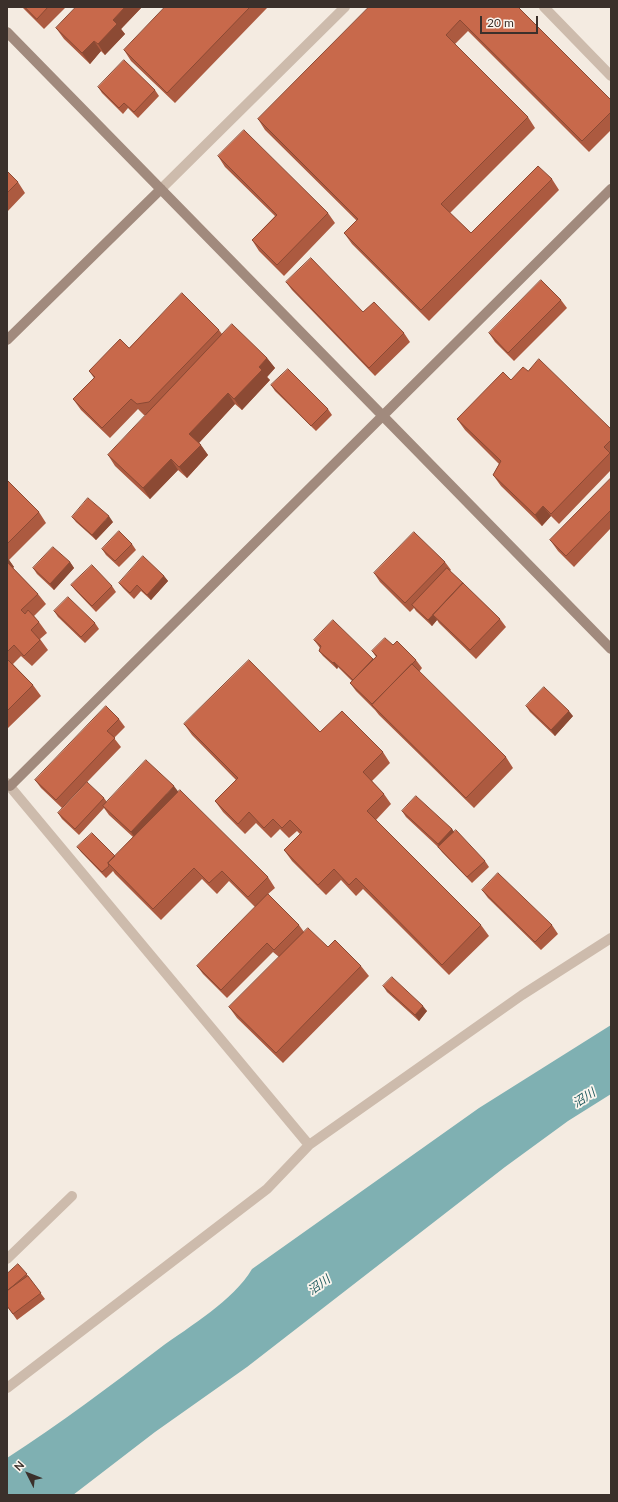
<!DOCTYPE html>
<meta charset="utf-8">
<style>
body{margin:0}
#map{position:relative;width:618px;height:1502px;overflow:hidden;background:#f4ebe1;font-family:Lato,sans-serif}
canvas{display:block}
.frame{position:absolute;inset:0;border:8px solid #3b302b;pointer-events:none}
.north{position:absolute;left:8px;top:1454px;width:40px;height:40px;-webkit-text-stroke:3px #fbf5ee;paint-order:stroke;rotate:312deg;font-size:11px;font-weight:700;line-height:16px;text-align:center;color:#3b302b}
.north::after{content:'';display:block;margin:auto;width:14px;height:18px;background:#3b302b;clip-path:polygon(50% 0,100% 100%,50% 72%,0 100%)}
.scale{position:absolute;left:480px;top:16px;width:58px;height:18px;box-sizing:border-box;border:2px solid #3b302b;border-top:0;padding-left:5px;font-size:12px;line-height:14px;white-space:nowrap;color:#3b302b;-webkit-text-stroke:3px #fbf5ee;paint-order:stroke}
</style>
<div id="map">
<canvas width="618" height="1502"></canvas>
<div class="frame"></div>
<div class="north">N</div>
<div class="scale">20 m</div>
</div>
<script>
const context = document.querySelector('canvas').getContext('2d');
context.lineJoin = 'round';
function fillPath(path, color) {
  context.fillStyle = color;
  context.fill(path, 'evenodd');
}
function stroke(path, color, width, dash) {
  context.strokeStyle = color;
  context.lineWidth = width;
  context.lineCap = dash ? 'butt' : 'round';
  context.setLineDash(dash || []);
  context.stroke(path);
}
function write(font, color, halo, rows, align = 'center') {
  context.font = font + ' Lato,"Noto Sans JP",sans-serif';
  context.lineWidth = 3.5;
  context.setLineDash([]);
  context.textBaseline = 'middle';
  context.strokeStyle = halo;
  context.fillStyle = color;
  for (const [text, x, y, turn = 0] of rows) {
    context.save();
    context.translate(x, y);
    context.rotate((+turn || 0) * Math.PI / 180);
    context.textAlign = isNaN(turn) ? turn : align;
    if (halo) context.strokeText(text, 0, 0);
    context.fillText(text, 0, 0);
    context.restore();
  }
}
fillPath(new Path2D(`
 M 611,1025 L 611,1094 L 568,1121 L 505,1167 L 247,1367 L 155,1432 L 73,1495 L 7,1495 L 7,1458 C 60,1424 110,1386 160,1348 C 190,1326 233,1301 252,1269 L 479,1108 Z`), '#7fb0b2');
stroke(new Path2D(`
 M 544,7 L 611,76
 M 161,189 L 345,7
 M 7,783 L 309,1145
 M 7,1259 L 72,1196
 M 7,1388 L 267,1189 L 309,1145 L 522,995 L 611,938`), '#cdbbac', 10);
stroke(new Path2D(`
 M 7,32 L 611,649
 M 7,340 L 161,189
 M 10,786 L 611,189`), '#a18a7d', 10);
fillPath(new Path2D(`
 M 22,7 L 66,7 L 44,29 Z
 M 76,7 L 142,7 L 121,29 L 125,34 L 105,55 L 101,51 L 90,64 L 64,39 L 56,28 Z
 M 165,7 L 268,7 L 175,103 L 131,61 L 124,50 Z
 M 369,7 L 518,7 L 611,100 L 611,130 L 589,152 L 468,31 L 455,44 L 528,117 L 535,128 L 450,213 L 471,233 L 552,179 L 559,190 L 429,321 L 352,244 L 344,233 L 357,221 L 265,130 L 258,119 Z
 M 98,87 L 155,90 L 159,96 L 138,118 L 128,108 L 123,114 L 102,93 Z
 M 218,156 L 328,213 L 335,223 L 284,276 L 259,251 L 252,240 L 275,216 L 225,167 Z
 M 7,171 L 18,182 L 25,193 L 7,212 Z
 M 286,282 L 363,312 L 404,333 L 410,342 L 375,376 L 292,290 Z
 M 561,300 L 567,308 L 514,361 L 495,342 L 489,333 Z
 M 219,330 L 222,334 L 267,358 L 275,368 L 267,377 L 270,380 L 242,410 L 235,404 L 199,443 L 208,455 L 187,478 L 178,470 L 150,499 L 115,466 L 108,455 L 146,415 L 144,415 L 138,409 L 110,438 L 81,410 L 73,399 L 94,378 L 89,371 L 129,348 Z
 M 528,371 L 611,429 L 611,470 L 559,524 L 551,516 L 542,526 L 501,486 L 493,475 L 499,464 L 465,430 L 457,419 L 511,380 Z
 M 271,385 L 328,409 L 332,415 L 316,431 L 275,391 Z
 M 611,478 L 611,528 L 574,567 L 558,551 L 550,540 Z
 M 7,481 L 39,512 L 46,523 L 9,560 L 14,567 L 13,568 L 38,594 L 46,604 L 34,616 L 39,622 L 47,633 L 40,639 L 48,650 L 32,666 L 21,656 L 13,664 L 33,685 L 41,696 L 7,729 Z
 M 72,517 L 113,522 L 96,540 L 76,522 Z
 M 132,544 L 136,550 L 119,567 L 106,555 L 102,549 Z
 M 70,562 L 74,568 L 54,590 L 37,574 L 33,568 Z
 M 445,562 L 451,570 L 450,571 L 500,619 L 506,627 L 476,659 L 439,623 L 437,620 L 432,626 L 416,611 L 414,608 L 410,612 L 380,582 L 374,573 Z
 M 164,576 L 168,581 L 151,600 L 141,591 L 134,599 L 123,588 L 119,583 Z
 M 71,585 L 112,586 L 116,592 L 96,612 L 75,590 Z
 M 54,611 L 95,623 L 99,629 L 85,643 L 58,617 Z
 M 314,640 L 373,659 L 376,657 L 372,651 L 393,645 L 416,660 L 422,668 L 419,672 L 506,757 L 513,768 L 474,808 L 379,715 L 375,710 L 356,691 L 350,683 L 352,681 L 338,667 L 337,669 L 323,656 L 319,651 L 320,648 Z
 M 526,706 L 573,716 L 555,736 L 530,712 Z
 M 119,719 L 125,727 L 114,738 L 121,747 L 62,808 L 41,788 L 35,780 Z
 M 184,724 L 320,732 L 383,752 L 390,763 L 372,781 L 384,794 L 391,804 L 376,820 L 481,925 L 489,936 L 449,975 L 363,889 L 356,896 L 341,880 L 326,895 L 292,861 L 284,850 L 300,834 L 297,831 L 289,838 L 280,829 L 271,838 L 256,823 L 245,834 L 223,812 L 215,801 L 236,780 L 192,735 Z
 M 179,792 L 268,877 L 275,888 L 268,894 L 299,925 L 304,932 L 328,947 L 361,966 L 369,976 L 283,1063 L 237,1018 L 229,1007 L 279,957 L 273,952 L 227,998 L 203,974 L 197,966 L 255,907 L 229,881 L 217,894 L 202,879 L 161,920 L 115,874 L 113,871 L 106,878 L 81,852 L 77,847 L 115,856 L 133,837 L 109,815 L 104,808 L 79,835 L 62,819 L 58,813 L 104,798 L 107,802 Z
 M 402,811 L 452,829 L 454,832 L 485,861 L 489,867 L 472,883 L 442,852 L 438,847 L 406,817 Z
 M 482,890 L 552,925 L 558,934 L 541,950 L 488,898 Z
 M 383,986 L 427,1011 L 419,1021 L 387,992 Z
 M 18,1264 L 28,1276 L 45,1299 L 17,1320 L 7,1306 L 7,1274 Z`), '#ac5a40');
fillPath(new Path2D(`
 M 125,7 L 142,7 L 121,29 L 125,34 L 105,55 L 98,44 L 113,20 Z
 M 94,41 L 101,51 L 90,64 L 82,53 Z
 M 267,358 L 275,368 L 267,377 L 270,380 L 242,410 L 234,399 L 259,367 Z
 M 228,393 L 235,404 L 197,445 L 189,434 Z
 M 201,445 L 208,455 L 187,478 L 179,467 Z
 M 171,459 L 178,470 L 150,499 L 143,488 Z
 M 543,506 L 551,516 L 542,526 L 535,515 Z
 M 109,516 L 113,522 L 96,540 L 92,535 Z
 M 7,557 L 14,567 L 11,569 L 7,563 Z
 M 70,562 L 74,568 L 54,590 L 50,584 Z
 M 164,576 L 168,581 L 151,600 L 147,595 Z
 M 433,615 L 437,620 L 432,626 L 428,620 Z
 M 334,662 L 338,667 L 337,669 L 333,663 Z
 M 569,711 L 573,716 L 555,736 L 551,730 Z
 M 174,786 L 180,794 L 137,841 L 131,832 Z
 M 452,829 L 456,835 L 442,850 L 438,844 Z
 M 423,1006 L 427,1011 L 419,1021 L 415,1015 Z`), '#8c4a34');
const building = new Path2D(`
 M 25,7 L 48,7 L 37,19 Z
 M 76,7 L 125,7 L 113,20 L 117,24 L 98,44 L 94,41 L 82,53 L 56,28 Z
 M 165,7 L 250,7 L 167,93 L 124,50 Z
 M 369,7 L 518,7 L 611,100 L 611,112 L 582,141 L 460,20 L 446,35 L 528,117 L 441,204 L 471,233 L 538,166 L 552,179 L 421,310 L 344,233 L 358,219 L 258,119 Z
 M 124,60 L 155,90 L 134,112 L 124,103 L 119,108 L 98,87 Z
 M 244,130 L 328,213 L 277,265 L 252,240 L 277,215 L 218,156 Z
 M 7,171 L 18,182 L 7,193 Z
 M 311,258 L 363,312 L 374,302 L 404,333 L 369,368 L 286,282 Z
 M 541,280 L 561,300 L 508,353 L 489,333 Z
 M 182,293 L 219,330 L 149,402 L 137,404 L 131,399 L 102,428 L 73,399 L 95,377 L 89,371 L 120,339 L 129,348 Z
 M 232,324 L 267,358 L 259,367 L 262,370 L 234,399 L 228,393 L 189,434 L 201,445 L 179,467 L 171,459 L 143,488 L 108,455 Z
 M 539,359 L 611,429 L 611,440 L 604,447 L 610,453 L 551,514 L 543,506 L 535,515 L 493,475 L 501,461 L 457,419 L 503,372 L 511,380 L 523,367 L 528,371 Z
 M 288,369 L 328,409 L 311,426 L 271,385 Z
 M 611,478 L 611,510 L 566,556 L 550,540 Z
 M 7,480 L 39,512 L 7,544 Z
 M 88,498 L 109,516 L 92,535 L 72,517 Z
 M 119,531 L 132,544 L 115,561 L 102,549 Z
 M 414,532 L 445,562 L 405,603 L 374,573 Z
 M 53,547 L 70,562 L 50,584 L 33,568 Z
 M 143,556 L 164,576 L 147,595 L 137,585 L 130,593 L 119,583 Z
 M 7,562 L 38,594 L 21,610 L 25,614 L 28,610 L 39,622 L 31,630 L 40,640 L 24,656 L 14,645 L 7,652 Z
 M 92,565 L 112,586 L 92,606 L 71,585 Z
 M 447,568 L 463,583 L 428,620 L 412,605 Z
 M 463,583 L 500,619 L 470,650 L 433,615 Z
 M 68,597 L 95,623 L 81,637 L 54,611 Z
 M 333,620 L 373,659 L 353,680 L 334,662 L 333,663 L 319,651 L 321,646 L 314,640 Z
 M 385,638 L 393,645 L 397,641 L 416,660 L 372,704 L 350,683 L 377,656 L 372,651 Z
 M 7,659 L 33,685 L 7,711 Z
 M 249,660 L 320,732 L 342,711 L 383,752 L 363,772 L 384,794 L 367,811 L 481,925 L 442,965 L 356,878 L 349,885 L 334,869 L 318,885 L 284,850 L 302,832 L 290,820 L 282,828 L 273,819 L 264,828 L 249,812 L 238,824 L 215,801 L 238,778 L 184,724 Z
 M 412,664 L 506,757 L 466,798 L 372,705 Z
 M 544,687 L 569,711 L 551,730 L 526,706 Z
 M 106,706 L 119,719 L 107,731 L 115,738 L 56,800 L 35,780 Z
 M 146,760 L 174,786 L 131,832 L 103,806 Z
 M 87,782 L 104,798 L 75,829 L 58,813 Z
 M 180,790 L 268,877 L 248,897 L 222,871 L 209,883 L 194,868 L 153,909 L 108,863 Z
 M 416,796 L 452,829 L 438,844 L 402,811 Z
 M 456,830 L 485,861 L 467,877 L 438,847 Z
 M 92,833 L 115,856 L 108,863 L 109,866 L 102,872 L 77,847 Z
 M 498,873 L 552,925 L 535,942 L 482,890 Z
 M 268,894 L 299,925 L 274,950 L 267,943 L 221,990 L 197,966 Z
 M 308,928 L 328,947 L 335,940 L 361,966 L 276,1053 L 229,1007 Z
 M 392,977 L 423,1006 L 415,1015 L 383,986 Z
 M 18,1264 L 27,1274 L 7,1291 L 7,1274 Z
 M 28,1276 L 41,1293 L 13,1314 L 7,1306 L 7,1291 Z`);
fillPath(building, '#c8694b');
stroke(building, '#8c4a34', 1);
write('italic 12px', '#1f5a5e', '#fbf5ee', [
 ["沼川",584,1098,-32],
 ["沼川",319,1285,-36]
]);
</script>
